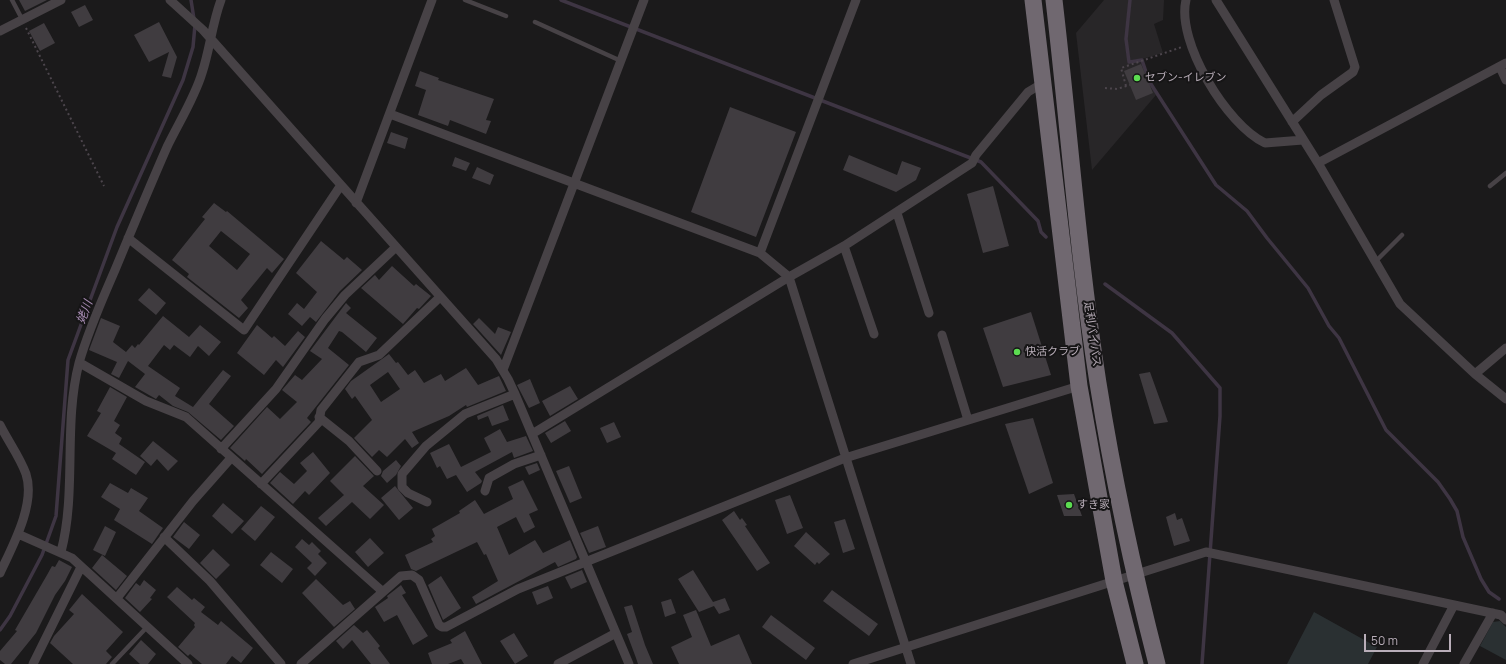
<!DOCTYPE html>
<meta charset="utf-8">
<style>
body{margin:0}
#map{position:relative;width:1506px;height:664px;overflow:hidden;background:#1b1a1b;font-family:Manrope,sans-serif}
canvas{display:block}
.scale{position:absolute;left:1364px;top:634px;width:87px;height:18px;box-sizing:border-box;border:2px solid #b9aeb9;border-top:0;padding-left:5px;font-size:12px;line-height:14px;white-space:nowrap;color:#b9aeb9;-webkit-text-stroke:3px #161516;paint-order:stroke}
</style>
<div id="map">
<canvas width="1506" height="664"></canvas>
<div class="scale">50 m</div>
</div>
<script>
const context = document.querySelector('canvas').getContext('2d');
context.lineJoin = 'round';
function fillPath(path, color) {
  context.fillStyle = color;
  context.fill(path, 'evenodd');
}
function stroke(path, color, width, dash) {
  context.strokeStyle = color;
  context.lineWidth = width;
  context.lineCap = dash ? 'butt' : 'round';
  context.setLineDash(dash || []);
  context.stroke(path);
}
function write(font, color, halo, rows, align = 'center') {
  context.font = font + ' Manrope,"Noto Sans JP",sans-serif';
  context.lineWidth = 4;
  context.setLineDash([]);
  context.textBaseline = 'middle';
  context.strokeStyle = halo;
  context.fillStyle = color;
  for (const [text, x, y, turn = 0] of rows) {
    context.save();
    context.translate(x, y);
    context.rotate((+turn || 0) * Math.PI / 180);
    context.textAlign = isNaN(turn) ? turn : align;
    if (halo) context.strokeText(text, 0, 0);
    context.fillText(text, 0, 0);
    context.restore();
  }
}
fillPath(new Path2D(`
 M 1104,0 L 1129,0 L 1125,39 L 1128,63 L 1141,61 L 1156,95 L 1092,170 L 1076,33 Z
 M 1131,0 L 1164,0 L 1163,20 L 1154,24 L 1163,53 L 1142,59 L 1130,60 L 1127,40 Z`), '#282628');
fillPath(new Path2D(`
 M 1314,612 L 1377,647 L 1368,664 L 1287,664 Z
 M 1500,621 L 1506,627 L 1506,660 L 1480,646 L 1493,622 Z`), '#2a3032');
stroke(new Path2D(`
 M 191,0 L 194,19
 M 561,0 L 981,162 L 1038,221 L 1041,232 L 1046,237
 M 1130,0 L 1126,39 L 1129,62 L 1142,60 L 1149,81 L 1158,95 L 1216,185 L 1247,211 L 1267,238 L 1308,288 L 1329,326 L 1339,338 L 1386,430 L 1438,482 L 1450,499 L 1457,511 L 1463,537 L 1481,579 L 1489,592 L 1499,599
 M 1105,284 L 1172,333 L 1220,388 L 1220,416 L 1202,664
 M 0,630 L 10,616 L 42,555 L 56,516 L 68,360 L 117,227 L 183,80 L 193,47 L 195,25`), '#3e3543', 3.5);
fillPath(new Path2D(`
 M 19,0 L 47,0 L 25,11 Z
 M 85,5 L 93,20 L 79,27 L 71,12 Z
 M 159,22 L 177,57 L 171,78 L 162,76 L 169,52 L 149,62 L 134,35 Z
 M 44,23 L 55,43 L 40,51 L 29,31 Z
 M 1141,64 L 1153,93 L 1136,100 L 1124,71 Z
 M 420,71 L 439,78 L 438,80 L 494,99 L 486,120 L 491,121 L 486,134 L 450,120 L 448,126 L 418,115 L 426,90 L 415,86 Z
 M 730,107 L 796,132 L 756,237 L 691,212 Z
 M 391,132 L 408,138 L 405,149 L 387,143 Z
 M 849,155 L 897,175 L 902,161 L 921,168 L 916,180 L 896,192 L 843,170 Z
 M 455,157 L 470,163 L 466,171 L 452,166 Z
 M 477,167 L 494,175 L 490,185 L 472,178 Z
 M 993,186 L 1009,246 L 983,253 L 967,194 Z
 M 214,203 L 226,212 L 227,211 L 284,259 L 272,273 L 267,268 L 241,300 L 248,308 L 239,318 L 187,277 L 189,274 L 172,260 L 205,219 L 202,217 ZM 221,231 L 250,254 L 237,270 L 209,246 Z
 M 321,241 L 344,260 L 347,257 L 362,270 L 340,291 L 316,322 L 310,317 L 302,326 L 288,314 L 297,303 L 304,309 L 317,292 L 296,273 Z
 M 392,266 L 414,286 L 416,284 L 431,296 L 419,309 L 417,308 L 403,324 L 361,288 L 375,275 L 379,280 Z
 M 149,288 L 166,303 L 156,315 L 138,300 Z
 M 346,303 L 351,308 L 346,313 L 377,338 L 366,352 L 342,332 L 339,331 L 328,348 L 349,365 L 307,418 L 311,422 L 262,474 L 246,459 L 245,461 L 230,448 L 267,407 L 280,419 L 297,402 L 282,390 L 295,375 L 302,380 L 322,359 L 310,351 Z
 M 1031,312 L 1051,375 L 1003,387 L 983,328 Z
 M 163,316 L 189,337 L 200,325 L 221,342 L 209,356 L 198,346 L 190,357 L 174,345 L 170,350 L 164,345 L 148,366 L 180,388 L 175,396 L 193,407 L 223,370 L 231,376 L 209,404 L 234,426 L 221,440 L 188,412 L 173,406 L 159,395 L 156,399 L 135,387 L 145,374 L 128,361 L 119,378 L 111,374 L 117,362 L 89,350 L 101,318 L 120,326 L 113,342 L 126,352 L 132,345 L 135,348 L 138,344 L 139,345 Z
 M 479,318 L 495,334 L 498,327 L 511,332 L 501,355 L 473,324 Z
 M 257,325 L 272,338 L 274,336 L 285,346 L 298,331 L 305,337 L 283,367 L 276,360 L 264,375 L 237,353 Z
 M 389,354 L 396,363 L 398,362 L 408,375 L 415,370 L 424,383 L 441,374 L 445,381 L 466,368 L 478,385 L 499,376 L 506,391 L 467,407 L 466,405 L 449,416 L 412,432 L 419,443 L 412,448 L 405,439 L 387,457 L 379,450 L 372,457 L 354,438 L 372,420 L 355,396 L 352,399 L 345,389 L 351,381 ZM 388,372 L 400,389 L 381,402 L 370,385 Z
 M 1150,372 L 1168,422 L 1154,424 L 1139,374 Z
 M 530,379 L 540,403 L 529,408 L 517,385 Z
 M 570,386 L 578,399 L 550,416 L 542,401 Z
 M 110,387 L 127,397 L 114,421 L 120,425 L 115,433 L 122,438 L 119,444 L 145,462 L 136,475 L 112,459 L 116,453 L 87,436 L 101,413 L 97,411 Z
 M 503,405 L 509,420 L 492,426 L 488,416 L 478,420 L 477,416 Z
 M 1033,418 L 1053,483 L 1029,494 L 1005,424 Z
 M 565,421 L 571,431 L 551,443 L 545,433 Z
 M 614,422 L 621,437 L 607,443 L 600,428 Z
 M 500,429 L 507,442 L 526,436 L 533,451 L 514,458 L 512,452 L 475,472 L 482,481 L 481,483 L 467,492 L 456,475 L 447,479 L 440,466 L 437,468 L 430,453 L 449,444 L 461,467 L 491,452 L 484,438 Z
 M 153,441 L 178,461 L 168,471 L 157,459 L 151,466 L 140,456 Z
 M 313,452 L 330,473 L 309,495 L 305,491 L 293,504 L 270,483 L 280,472 L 294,484 L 307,471 L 300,463 Z
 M 355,456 L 374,476 L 363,486 L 384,505 L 370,519 L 352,502 L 326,526 L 318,518 L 344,495 L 330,481 Z
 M 396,460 L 401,466 L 396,475 L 387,483 L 381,476 L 383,471 Z
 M 537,463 L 540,470 L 529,475 L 525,467 Z
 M 569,466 L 582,498 L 570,503 L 556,471 Z
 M 523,480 L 538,510 L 529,514 L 535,527 L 524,533 L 516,517 L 497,527 L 509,555 L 535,540 L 543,553 L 570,540 L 577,557 L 576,559 L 558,567 L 555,562 L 476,604 L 472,597 L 498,581 L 486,554 L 484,555 L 477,542 L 416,571 L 411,569 L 405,555 L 433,542 L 431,539 L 435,536 L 432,529 L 460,513 L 459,511 L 475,500 L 484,514 L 513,499 L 508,487 Z
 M 110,483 L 128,493 L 131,488 L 148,498 L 139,511 L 163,528 L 152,544 L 114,520 L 120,509 L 101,497 Z
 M 395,486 L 413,508 L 399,520 L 381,498 Z
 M 1074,494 L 1082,516 L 1064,516 L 1057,495 Z
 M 790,495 L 803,528 L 787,534 L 775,500 Z
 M 223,503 L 244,521 L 232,534 L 212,516 Z
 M 261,506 L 275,517 L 255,541 L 241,529 Z
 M 734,511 L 740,520 L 742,518 L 747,525 L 745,526 L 770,563 L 757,571 L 722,520 Z
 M 1175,513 L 1177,520 L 1182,518 L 1190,541 L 1174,546 L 1166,517 Z
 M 845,519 L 855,549 L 843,553 L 834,522 Z
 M 184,522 L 200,535 L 189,549 L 173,537 Z
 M 105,526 L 116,532 L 105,556 L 93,550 Z
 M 598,526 L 606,547 L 589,553 L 580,533 Z
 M 806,532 L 830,554 L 819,564 L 817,562 L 815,565 L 794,546 Z
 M 370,538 L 384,553 L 368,567 L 355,552 Z
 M 302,539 L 309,545 L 312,542 L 321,551 L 318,554 L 327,563 L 315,576 L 307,568 L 312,563 L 295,547 Z
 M 213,549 L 230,565 L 216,579 L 200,563 Z
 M 271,552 L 293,569 L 282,583 L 260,565 Z
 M 102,555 L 127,576 L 116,590 L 92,568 Z
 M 59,560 L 72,567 L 65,581 L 55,595 L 36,633 L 11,664 L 5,664 L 0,660 L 0,651 L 17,631 L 15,630 L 47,575 L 52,566 L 55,567 Z
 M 582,570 L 587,582 L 571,589 L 565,577 Z
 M 693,570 L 713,602 L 725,598 L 730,610 L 719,614 L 714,606 L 699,612 L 678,579 Z
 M 441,576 L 461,608 L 443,620 L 428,585 Z
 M 316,579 L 343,605 L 350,601 L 355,609 L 334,627 L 302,593 Z
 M 144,580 L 156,590 L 150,598 L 152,599 L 140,612 L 125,598 L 136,583 L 140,586 Z
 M 401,585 L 406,593 L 402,595 L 428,636 L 413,645 L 397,615 L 384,622 L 375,607 L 388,598 L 387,596 Z
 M 548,586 L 553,598 L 537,605 L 532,592 Z
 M 177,587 L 192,600 L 194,598 L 205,607 L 201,612 L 218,625 L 221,621 L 253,648 L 241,663 L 232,656 L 226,664 L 202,664 L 190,654 L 188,656 L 178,647 L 195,627 L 194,625 L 195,623 L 167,597 Z
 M 832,590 L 878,624 L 869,636 L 823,601 Z
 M 82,594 L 123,632 L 106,651 L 112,657 L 106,664 L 73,664 L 50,643 L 54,636 L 74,614 L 69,610 Z
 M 671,599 L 676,613 L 665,617 L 661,602 Z
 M 632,605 L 645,645 L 653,664 L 638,664 L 636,658 L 627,634 L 632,632 L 624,607 Z
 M 696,610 L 711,646 L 739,634 L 752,664 L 679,664 L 671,647 L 692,637 L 683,615 Z
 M 771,615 L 815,648 L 806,660 L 762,627 Z
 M 354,625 L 363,633 L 367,630 L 380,646 L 378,648 L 390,664 L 371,664 L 352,640 L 343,649 L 336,641 Z
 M 465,631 L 482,664 L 464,664 L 461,659 L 448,664 L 432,664 L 428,653 L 452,643 L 450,640 Z
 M 514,633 L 528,656 L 515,664 L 500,641 Z
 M 141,640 L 156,654 L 148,664 L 140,664 L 129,654 Z`), '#403c40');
stroke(new Path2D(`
 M 26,28 L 104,186
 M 1126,86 L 1121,68 L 1182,47
 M 1105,88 L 1117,89 L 1130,85`), '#4c454c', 2, [2, 3]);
stroke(new Path2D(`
 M 12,0 L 22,19
 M 465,0 L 506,16
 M 535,22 L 621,61
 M 1490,186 L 1506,173
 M 1376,261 L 1402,235
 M 112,664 L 147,627`), '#474246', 4.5);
stroke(new Path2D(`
 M 170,0 L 203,30 L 496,359 L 508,379 L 515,394 L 629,664
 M 1186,0 C 1176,42 1227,125 1265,143 L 1303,140
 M 1216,0 L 1318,163 L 1400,304 L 1475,374 L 1506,399
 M 0,31 L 61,0
 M 1500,67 L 1506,80
 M 390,114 L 760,253 L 789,277 L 911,664
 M 1292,122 L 1321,95 L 1353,72 L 1355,67 L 1334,0
 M 1318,163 L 1506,63
 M 356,203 L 432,0
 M 897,213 L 929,313
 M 128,238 L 244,330 L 341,185
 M 844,246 L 874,334
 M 760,253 L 856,0
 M 942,335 L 968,420
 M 80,363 L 146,401 L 186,417 L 382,591
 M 503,370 L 644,0
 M 1475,374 L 1506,348
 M 319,417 L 349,441 L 377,471
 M 0,425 C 8,441 20,457 26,474 C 36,504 12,547 0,573
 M 532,434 L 789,277 L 844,246 L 972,163 L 976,155 L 1028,92 L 1043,83
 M 221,449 L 276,389 L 325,319 L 345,295 L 396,247
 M 261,484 L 319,422 L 321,410 L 359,362 L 379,355 L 440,297
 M 485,491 L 489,478 L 514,464 L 541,455
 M 427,502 L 408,493 L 402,487 L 402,474 L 426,446 L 465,414 L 515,394
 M 18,534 L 72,558 L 188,664
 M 164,537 L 210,581 L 281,664
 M 61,552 C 77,491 63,425 79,363 C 88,331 102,300 115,270 C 132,229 149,188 167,147 C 178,124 195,97 202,73 C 210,49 212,24 221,0
 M 117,598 L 193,501 L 231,458
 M 33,664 L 81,567
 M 301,664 L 401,576 L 412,575 L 419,580 L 439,625 L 442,627 L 446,627 L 518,589 L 845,458 L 1079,386
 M 558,664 L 616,633
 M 853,664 L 1206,552 L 1501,615 L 1506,620
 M 1423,664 L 1454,605
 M 1464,664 L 1493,613`), '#474246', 9);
stroke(new Path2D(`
 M 1033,0 L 1079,386 L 1114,581 L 1135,664
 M 1054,0 C 1069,128 1078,256 1098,383 C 1113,477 1133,571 1157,664`), '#706870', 17);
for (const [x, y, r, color] of [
 [1137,78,4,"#5cdc51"],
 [1017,352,4,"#5cdc51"],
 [1069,505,4,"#5cdc51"]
]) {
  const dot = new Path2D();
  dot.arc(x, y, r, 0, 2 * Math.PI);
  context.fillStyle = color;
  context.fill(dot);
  stroke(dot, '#161516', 1.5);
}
write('11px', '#b9aeb9', '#161516', [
 ["セブン-イレブン",1145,78],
 ["快活クラブ",1025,352],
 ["すき家",1077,505]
], 'left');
write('11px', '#b9aeb9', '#161516', [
 ["足利バイパス",1092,334,82]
]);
write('italic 12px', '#a58ab0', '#161516', [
 ["姥川",85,312,-70]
]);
</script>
